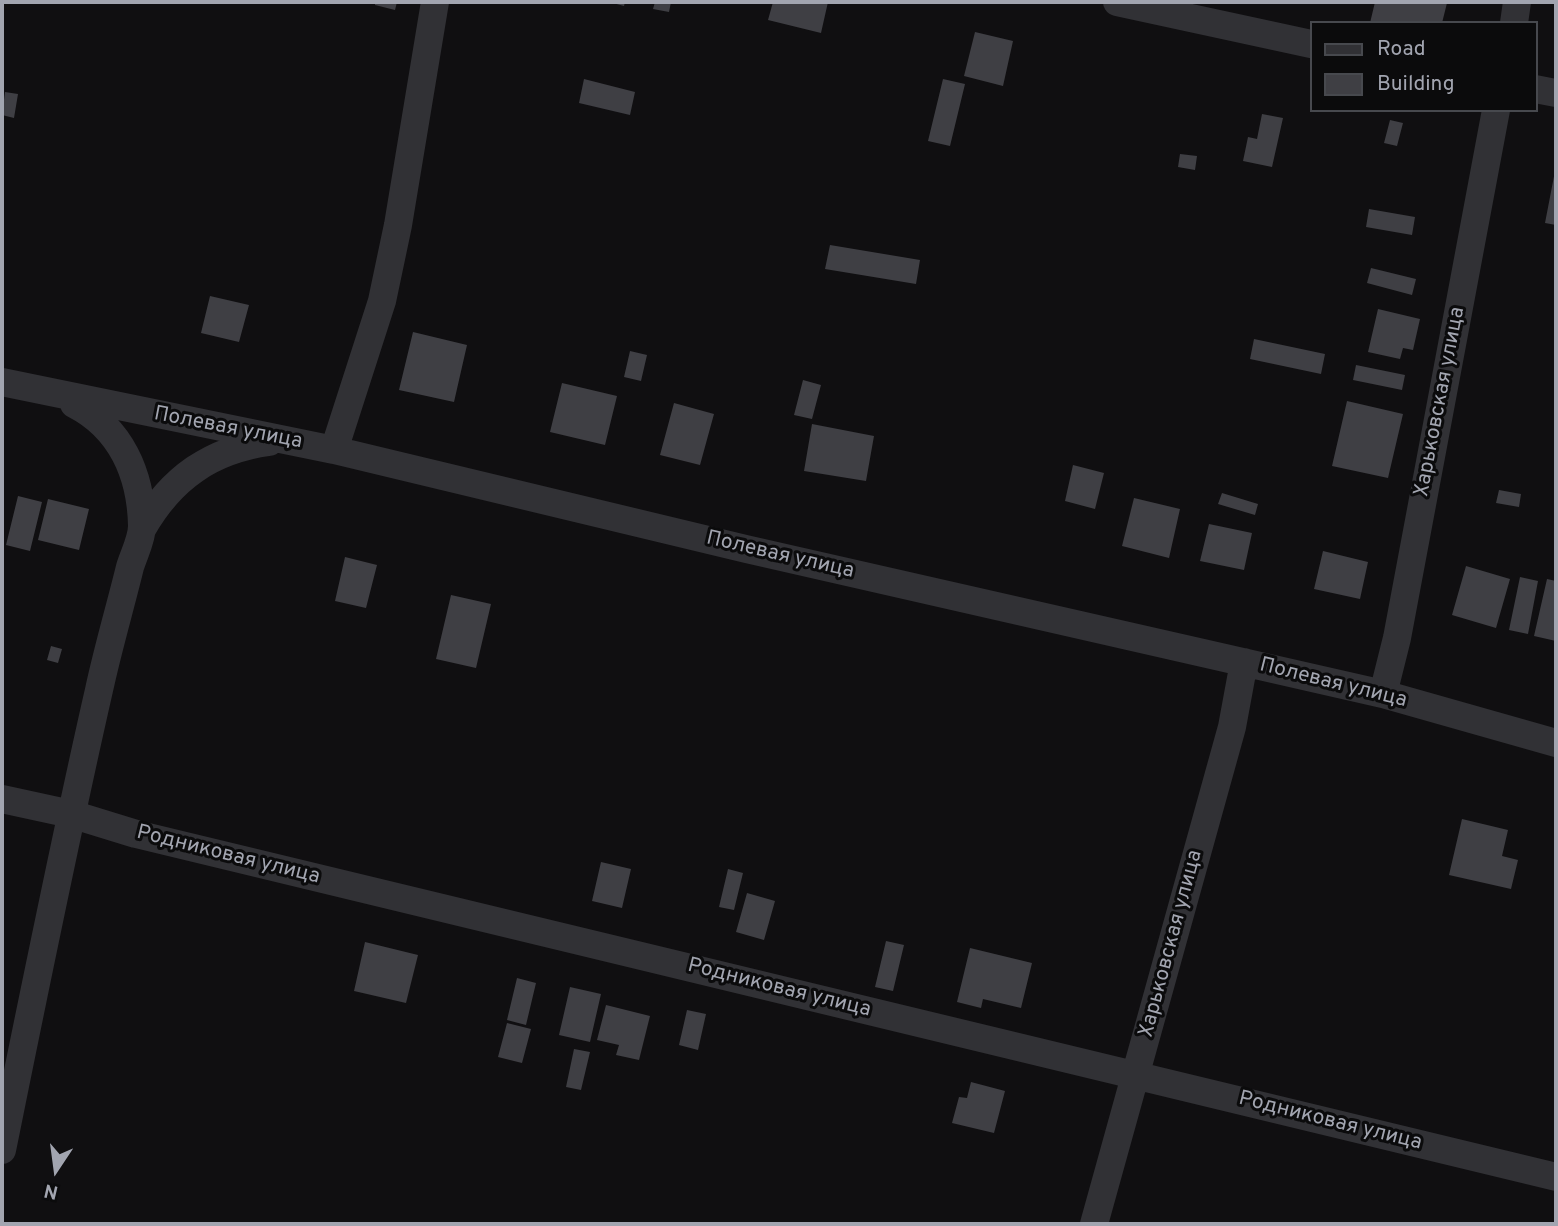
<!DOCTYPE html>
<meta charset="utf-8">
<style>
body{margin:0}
#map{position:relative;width:1558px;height:1226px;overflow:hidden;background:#100f11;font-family:Overpass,sans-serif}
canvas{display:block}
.frame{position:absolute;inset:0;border:4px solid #a2a5b0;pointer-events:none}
.legend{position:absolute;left:1310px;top:21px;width:228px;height:91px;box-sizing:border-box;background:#0b0b0c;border:2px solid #47494e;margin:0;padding:9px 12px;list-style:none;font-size:21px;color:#a2a5b0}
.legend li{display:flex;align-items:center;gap:14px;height:35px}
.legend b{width:35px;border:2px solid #47494e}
.north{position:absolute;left:21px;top:1135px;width:70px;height:70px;-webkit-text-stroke:5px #0b0b0c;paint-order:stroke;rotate:193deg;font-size:19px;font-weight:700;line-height:28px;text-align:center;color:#a2a5b0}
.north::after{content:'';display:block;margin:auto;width:24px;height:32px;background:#a2a5b0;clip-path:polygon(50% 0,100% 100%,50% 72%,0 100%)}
</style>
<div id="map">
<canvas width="1558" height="1226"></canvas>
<div class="frame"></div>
<ul class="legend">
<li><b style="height:9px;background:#313135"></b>Road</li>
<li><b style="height:19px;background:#3f3f44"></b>Building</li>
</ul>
<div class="north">N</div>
</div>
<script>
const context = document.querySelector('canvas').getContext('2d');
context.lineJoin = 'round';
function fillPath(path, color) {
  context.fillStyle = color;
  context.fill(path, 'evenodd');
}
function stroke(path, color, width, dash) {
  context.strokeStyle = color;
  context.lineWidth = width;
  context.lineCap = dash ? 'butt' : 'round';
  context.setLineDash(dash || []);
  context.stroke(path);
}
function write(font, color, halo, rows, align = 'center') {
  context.font = font + ' Overpass,sans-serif';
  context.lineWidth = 6;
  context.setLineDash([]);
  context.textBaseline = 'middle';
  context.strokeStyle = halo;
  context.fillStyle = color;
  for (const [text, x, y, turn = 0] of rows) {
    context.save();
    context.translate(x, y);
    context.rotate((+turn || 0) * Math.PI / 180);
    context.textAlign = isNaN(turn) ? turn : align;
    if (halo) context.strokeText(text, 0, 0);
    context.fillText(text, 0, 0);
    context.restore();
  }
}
fillPath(new Path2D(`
 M 375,2 L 397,2 L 395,10 L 375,5 Z
 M 609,2 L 625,2 L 624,6 Z
 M 655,2 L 671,2 L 669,12 L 653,9 Z
 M 773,2 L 828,2 L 821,33 L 768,20 Z
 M 1375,2 L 1443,2 L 1447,3 L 1442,23 L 1370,23 Z
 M 975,32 L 1013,41 L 1003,86 L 964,76 Z
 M 584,79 L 635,92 L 630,115 L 579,103 Z
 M 943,79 L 965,84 L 950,146 L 928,141 Z
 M 5,92 L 18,94 L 14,118 L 2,115 Z
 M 1262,114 L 1283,118 L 1272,167 L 1243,161 L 1248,137 L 1257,139 Z
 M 1390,120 L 1403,123 L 1397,146 L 1384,143 Z
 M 1180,154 L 1197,156 L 1195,170 L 1178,167 Z
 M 1555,171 L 1556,172 L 1556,225 L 1545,223 Z
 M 1369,209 L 1415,217 L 1412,235 L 1366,227 Z
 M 830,245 L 920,260 L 916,284 L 825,269 Z
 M 1371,268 L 1416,279 L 1412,295 L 1367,283 Z
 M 210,296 L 249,305 L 239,342 L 201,333 Z
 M 1378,309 L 1420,319 L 1413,350 L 1403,348 L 1400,359 L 1368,352 Z
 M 413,332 L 467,345 L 454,402 L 399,390 Z
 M 1254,339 L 1325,354 L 1321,374 L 1250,359 Z
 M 630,351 L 647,355 L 641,381 L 624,377 Z
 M 1356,365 L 1405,375 L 1402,390 L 1353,380 Z
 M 803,380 L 821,385 L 812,419 L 794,415 Z
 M 562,383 L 617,396 L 605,445 L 550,432 Z
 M 1347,401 L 1403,414 L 1388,478 L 1332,466 Z
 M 674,403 L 714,414 L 700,465 L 660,455 Z
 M 812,424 L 874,436 L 866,481 L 804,471 Z
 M 1073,465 L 1104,473 L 1095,509 L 1065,501 Z
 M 1499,490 L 1521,494 L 1519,507 L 1496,503 Z
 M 1222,493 L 1258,504 L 1255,515 L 1218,504 Z
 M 18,496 L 42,502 L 30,551 L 6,545 Z
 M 1134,498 L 1180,509 L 1169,558 L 1122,546 Z
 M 48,499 L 89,509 L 79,550 L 38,540 Z
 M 1209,524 L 1252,533 L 1244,570 L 1200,561 Z
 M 1323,551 L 1368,562 L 1360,599 L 1314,589 Z
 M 345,557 L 377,565 L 366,608 L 335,601 Z
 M 1466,566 L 1510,579 L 1496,628 L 1452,615 Z
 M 1520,577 L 1538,581 L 1528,634 L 1509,630 Z
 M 1547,579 L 1556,581 L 1556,641 L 1534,636 Z
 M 451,595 L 491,604 L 476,668 L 436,659 Z
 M 51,646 L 62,649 L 58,663 L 47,660 Z
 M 1462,819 L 1508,830 L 1502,856 L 1518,860 L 1511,889 L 1449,875 Z
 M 601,862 L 631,869 L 622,908 L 592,901 Z
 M 728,869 L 743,873 L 734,910 L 719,907 Z
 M 747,893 L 775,901 L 764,940 L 736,932 Z
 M 886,941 L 904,945 L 893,991 L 875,987 Z
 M 365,942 L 418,955 L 406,1003 L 354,991 Z
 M 970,948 L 1032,963 L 1021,1008 L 983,999 L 981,1008 L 957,1002 Z
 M 517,978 L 536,983 L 526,1025 L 507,1020 Z
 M 570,987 L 601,994 L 590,1042 L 559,1035 Z
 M 606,1005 L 650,1016 L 639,1060 L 616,1055 L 619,1045 L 597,1040 Z
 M 687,1010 L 706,1014 L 698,1050 L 679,1045 Z
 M 507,1023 L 531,1029 L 522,1063 L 498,1057 Z
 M 574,1049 L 590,1052 L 581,1090 L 566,1087 Z
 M 971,1082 L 1005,1091 L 994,1133 L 952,1123 L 959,1097 L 967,1098 Z`), '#3f3f44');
stroke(new Path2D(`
 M 1117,2 L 1311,44
 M 1514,23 L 1517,2
 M 1535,89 L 1556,93
 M 2,382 L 334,450 L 746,549 L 1383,694 L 1556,743
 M 334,450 L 382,301 L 398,225 L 435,2
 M 142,529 C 171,478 211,450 269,442
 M 1383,694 L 1397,638 L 1496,110
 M 2,799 L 71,814 L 136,834 L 1556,1177
 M 2,1150 C 33,997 64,843 99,690 C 108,648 120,608 130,567 C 134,554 142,539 142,526 C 141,474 121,428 74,404
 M 1094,1224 L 1232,727 L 1244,662`), '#313135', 28);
write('21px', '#a2a5b0', '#0b0b0c', [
 ["Харьковская улица",1441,402,-79],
 ["Полевая улица",228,429,11],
 ["Полевая улица",780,556,13],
 ["Полевая улица",1333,684,14],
 ["Родниковая улица",228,856,14],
 ["Харьковская улица",1172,944,-75],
 ["Родниковая улица",779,989,14],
 ["Родниковая улица",1330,1122,14]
]);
</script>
